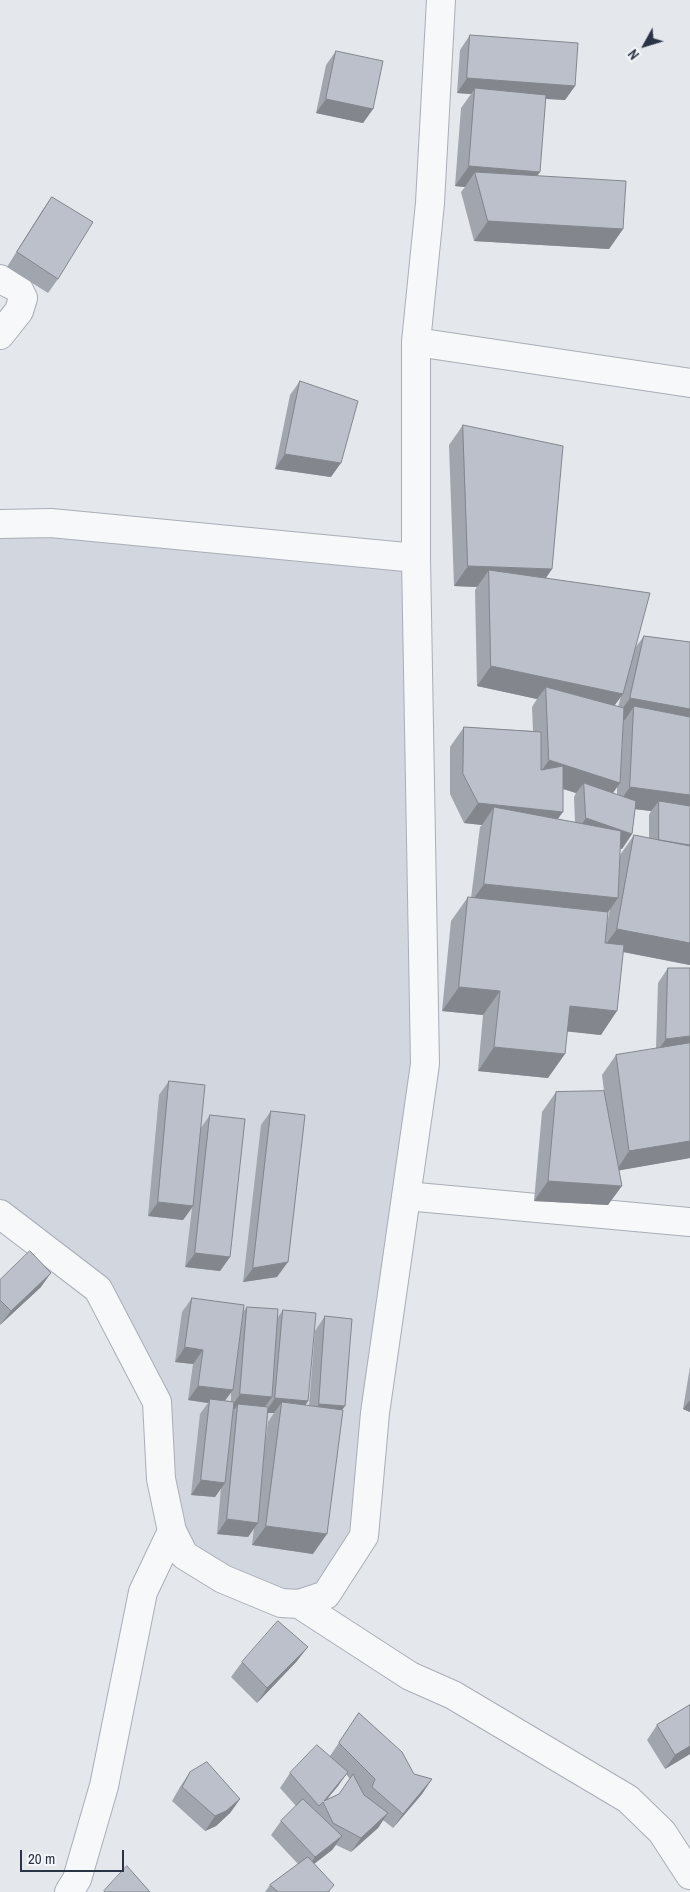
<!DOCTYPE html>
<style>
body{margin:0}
#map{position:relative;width:690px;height:1892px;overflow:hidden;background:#e4e7ec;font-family:"Archivo Narrow",sans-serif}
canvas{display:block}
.north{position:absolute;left:620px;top:20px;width:50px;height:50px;-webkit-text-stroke:4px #f4f6f9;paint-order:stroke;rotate:231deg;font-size:14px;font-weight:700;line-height:20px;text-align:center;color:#2b3445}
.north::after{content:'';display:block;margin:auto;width:18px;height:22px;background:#2b3445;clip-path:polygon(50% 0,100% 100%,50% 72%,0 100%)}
.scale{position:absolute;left:20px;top:1850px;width:104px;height:22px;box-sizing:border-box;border:2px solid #2b3445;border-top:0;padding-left:6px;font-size:15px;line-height:18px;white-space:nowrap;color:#2b3445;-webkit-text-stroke:4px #f4f6f9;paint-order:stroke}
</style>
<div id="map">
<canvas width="690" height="1892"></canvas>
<div class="north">N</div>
<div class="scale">20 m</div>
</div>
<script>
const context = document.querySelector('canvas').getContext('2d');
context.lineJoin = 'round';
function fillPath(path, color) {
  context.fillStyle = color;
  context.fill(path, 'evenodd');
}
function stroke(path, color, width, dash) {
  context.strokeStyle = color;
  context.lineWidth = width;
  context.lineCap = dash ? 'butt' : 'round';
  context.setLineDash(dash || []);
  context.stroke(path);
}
fillPath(new Path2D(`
 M 0,524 L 416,558 L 425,1064 L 364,1536 L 326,1595 L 281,1603 L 184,1555 L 157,1402 L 98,1289 L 0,1208 Z`), '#d2d6de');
const minor = new Path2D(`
 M 0,279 L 18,288 L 23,298 L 19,311 L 0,335
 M 416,342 L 690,383
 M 0,524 L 51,523 L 416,558
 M 406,1196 L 690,1222
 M 0,1214 L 98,1289 L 157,1402 L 161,1479 L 172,1531 L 184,1555 L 223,1579 L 281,1603 L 299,1604 L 326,1595 L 364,1536 L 375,1413 L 425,1064 L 416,558 L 416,342 L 430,203 L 441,0
 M 299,1604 L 410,1676 L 453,1695 L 628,1799 L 662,1832 L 690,1875
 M 69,1892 L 77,1879 L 104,1786 L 143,1592 L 172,1531`);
stroke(minor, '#a9aeb7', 30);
stroke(minor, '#f7f8fa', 28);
fillPath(new Path2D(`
 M 470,35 L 575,86 L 565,100 L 546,99 L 537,176 L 623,229 L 609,249 L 474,241 L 461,192 L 465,187 L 455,186 L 461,108 L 471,94 L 457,93 L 460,50 Z
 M 336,51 L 373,109 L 363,123 L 316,113 L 326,65 Z
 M 52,197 L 58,279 L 48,293 L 7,267 L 42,211 Z
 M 300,381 L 331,477 L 275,469 L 290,395 Z
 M 463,425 L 552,569 L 546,578 L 635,648 L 644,636 L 690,642 L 690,965 L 623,952 L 601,1035 L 567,1031 L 548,1078 L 478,1071 L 483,1015 L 442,1011 L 451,921 L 468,897 L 471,898 L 480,827 L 482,825 L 464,823 L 450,794 L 450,747 L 464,727 L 533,731 L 532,707 L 537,699 L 477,686 L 475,590 L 477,587 L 454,586 L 449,445 ZM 621,696 L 618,707 L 614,706 ZM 617,786 L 617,795 L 613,793 ZM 563,789 L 576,793 L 574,797 L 575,822 L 558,819 ZM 635,809 L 651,811 L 649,815 L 649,838 L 634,835 L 620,855 L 619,859 L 620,848 L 622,849 L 632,834 ZM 610,908 L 605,934 L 608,912 Z
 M 668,968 L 690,1158 L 619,1170 L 608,1205 L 534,1201 L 542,1112 L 556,1092 L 604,1091 L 602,1075 L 616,1055 L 656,1049 L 658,983 Z
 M 169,1081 L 200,1129 L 210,1115 L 230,1257 L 220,1271 L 185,1267 L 192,1208 L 183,1220 L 148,1216 L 159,1095 Z
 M 271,1111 L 277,1277 L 243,1282 L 261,1125 Z
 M 0,1280 L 41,1287 L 0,1325 Z
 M 192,1298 L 242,1313 L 247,1307 L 278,1317 L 283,1310 L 308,1401 L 305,1405 L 309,1406 L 315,1331 L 325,1316 L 342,1410 L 313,1554 L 252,1545 L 254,1528 L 248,1537 L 217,1534 L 221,1488 L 215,1497 L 191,1495 L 200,1414 L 208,1403 L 188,1400 L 193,1364 L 175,1362 L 182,1312 ZM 231,1392 L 231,1402 L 225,1401 ZM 268,1413 L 274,1413 L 268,1422 L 264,1453 Z
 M 690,1367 L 690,1412 L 683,1409 Z
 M 297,1661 L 257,1703 L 231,1677 L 242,1662 Z
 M 690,1705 L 690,1754 L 665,1769 L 647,1740 L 657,1725 Z
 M 359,1713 L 414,1774 L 432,1779 L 422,1794 L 393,1828 L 383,1820 L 378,1828 L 351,1852 L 336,1845 L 332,1850 L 314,1864 L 330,1892 L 265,1892 L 270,1885 L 298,1864 L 271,1835 L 281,1821 L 296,1806 L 280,1788 L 290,1773 L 330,1756 ZM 346,1774 L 350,1779 L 339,1794 L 327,1799 L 338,1786 Z
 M 190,1772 L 240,1799 L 230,1813 L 216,1826 L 205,1831 L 172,1801 L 180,1787 Z`), '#a1a5ae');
fillPath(new Path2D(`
 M 467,78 L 575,86 L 565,100 L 475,94 L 475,88 L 471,94 L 457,93 Z
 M 326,99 L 373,109 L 363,123 L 316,113 Z
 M 469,166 L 540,172 L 526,192 L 475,172 L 465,187 L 455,186 Z
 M 488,221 L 623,229 L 609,249 L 474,241 Z
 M 285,454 L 341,463 L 331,477 L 275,469 Z
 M 468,566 L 552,569 L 538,589 L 489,570 L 477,587 L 454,586 Z
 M 491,666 L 623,694 L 609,713 L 546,687 L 537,699 L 477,686 Z
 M 630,698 L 690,709 L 690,731 L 634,706 L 625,720 L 616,718 Z
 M 549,760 L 620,783 L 606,803 L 584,783 L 576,793 L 535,780 Z
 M 630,787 L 690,795 L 690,817 L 659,801 L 651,811 L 616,807 Z
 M 478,803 L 563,812 L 549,831 L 494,807 L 482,825 L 464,823 Z
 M 586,818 L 632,834 L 622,849 L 576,832 Z
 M 484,884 L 618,898 L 604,918 L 470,904 Z
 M 617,929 L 690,943 L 690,965 L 603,948 Z
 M 459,987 L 500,991 L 483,1015 L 442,1011 Z
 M 570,1006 L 617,1011 L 601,1035 L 553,1030 Z
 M 690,1036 L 690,1050 L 656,1053 L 666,1039 Z
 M 494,1047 L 565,1054 L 548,1078 L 478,1071 Z
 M 690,1141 L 690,1158 L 616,1171 L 629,1151 Z
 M 548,1181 L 622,1186 L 608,1205 L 534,1201 Z
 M 158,1202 L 193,1206 L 183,1220 L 148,1216 Z
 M 195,1253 L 230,1257 L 220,1271 L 185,1267 Z
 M 288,1262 L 277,1277 L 243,1282 L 253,1268 Z
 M 51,1273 L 41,1287 L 0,1325 L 11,1311 Z
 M 185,1347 L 203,1350 L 193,1364 L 175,1362 Z
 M 198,1386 L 233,1390 L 222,1404 L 210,1399 L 208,1403 L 188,1400 Z
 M 240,1394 L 272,1397 L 262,1411 L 238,1404 L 235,1409 L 230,1409 Z
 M 275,1398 L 308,1401 L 298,1416 L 282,1402 L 274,1413 L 265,1413 Z
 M 690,1400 L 690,1412 L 683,1409 Z
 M 319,1404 L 345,1406 L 335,1420 L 309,1418 Z
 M 201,1480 L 225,1483 L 215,1497 L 191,1495 Z
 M 227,1519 L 258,1523 L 248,1537 L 217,1534 Z
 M 266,1526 L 327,1534 L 313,1554 L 252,1545 Z
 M 308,1647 L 297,1661 L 257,1703 L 267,1688 Z
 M 690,1746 L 690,1754 L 665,1769 L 675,1755 Z
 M 348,1772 L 338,1786 L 323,1804 L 323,1802 Z
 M 432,1779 L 422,1794 L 393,1828 L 403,1814 Z
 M 240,1799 L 230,1813 L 216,1826 L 205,1831 L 215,1816 Z
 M 388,1813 L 378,1828 L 351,1852 L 361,1838 Z
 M 342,1836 L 332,1850 L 305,1871 L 315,1857 Z`), '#83868d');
const building = new Path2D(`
 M 470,35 L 578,43 L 575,86 L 467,78 Z
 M 336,51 L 383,61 L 373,109 L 326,99 Z
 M 475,88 L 546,95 L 540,172 L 469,166 Z
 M 475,172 L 626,181 L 623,229 L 488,221 Z
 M 52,197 L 93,222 L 58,279 L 17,252 Z
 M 300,381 L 358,401 L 341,463 L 285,454 Z
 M 463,425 L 563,446 L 552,569 L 468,566 Z
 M 489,570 L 650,593 L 623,694 L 491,666 Z
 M 644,636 L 690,642 L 690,709 L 630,698 Z
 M 546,687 L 624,708 L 620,783 L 549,760 Z
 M 634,706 L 690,717 L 690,795 L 630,787 Z
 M 464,727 L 541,732 L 541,770 L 563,766 L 563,812 L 478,803 L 463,774 Z
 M 584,783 L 636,801 L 632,834 L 586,818 Z
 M 659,801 L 690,806 L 690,845 L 659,840 Z
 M 494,807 L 621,831 L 618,898 L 484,884 Z
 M 634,835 L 690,846 L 690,943 L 617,929 Z
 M 468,897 L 608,912 L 605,943 L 624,945 L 617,1011 L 570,1006 L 565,1054 L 494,1047 L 500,991 L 459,987 Z
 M 668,968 L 690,968 L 690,1036 L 666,1039 Z
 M 690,1043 L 690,1141 L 629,1151 L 616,1055 Z
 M 169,1081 L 205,1085 L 193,1206 L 158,1202 Z
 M 604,1091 L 622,1186 L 548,1181 L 556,1092 Z
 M 271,1111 L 305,1115 L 288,1262 L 253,1268 Z
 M 210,1115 L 245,1119 L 230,1257 L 195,1253 Z
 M 30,1251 L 51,1273 L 11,1311 L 0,1300 L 0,1280 Z
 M 192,1298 L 244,1305 L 233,1390 L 198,1386 L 203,1350 L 185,1347 Z
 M 247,1307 L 278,1309 L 272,1397 L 240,1394 Z
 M 283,1310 L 316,1313 L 308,1401 L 275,1398 Z
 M 325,1316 L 352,1319 L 345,1406 L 319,1404 Z
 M 210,1399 L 234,1402 L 225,1483 L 201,1480 Z
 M 282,1402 L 343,1410 L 327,1534 L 266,1526 Z
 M 238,1404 L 268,1407 L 258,1523 L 227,1519 Z
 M 278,1621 L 308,1647 L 267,1688 L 242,1662 Z
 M 690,1705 L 690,1746 L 675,1755 L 657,1725 Z
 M 359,1713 L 402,1752 L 414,1774 L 432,1779 L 403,1814 L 372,1787 L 375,1779 L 339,1743 Z
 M 317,1745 L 348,1772 L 324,1801 L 339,1794 L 353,1774 L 364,1795 L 388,1813 L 361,1838 L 333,1823 L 323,1802 L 319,1806 L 290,1773 Z
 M 207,1762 L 240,1799 L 226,1811 L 215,1816 L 182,1787 L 190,1772 Z
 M 303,1799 L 342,1836 L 315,1857 L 281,1821 Z
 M 308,1857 L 334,1885 L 328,1892 L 278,1892 L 270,1885 Z
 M 127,1866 L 150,1892 L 105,1892 L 104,1891 Z`);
fillPath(building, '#bbc0ca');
stroke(building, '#83868d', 1);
</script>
